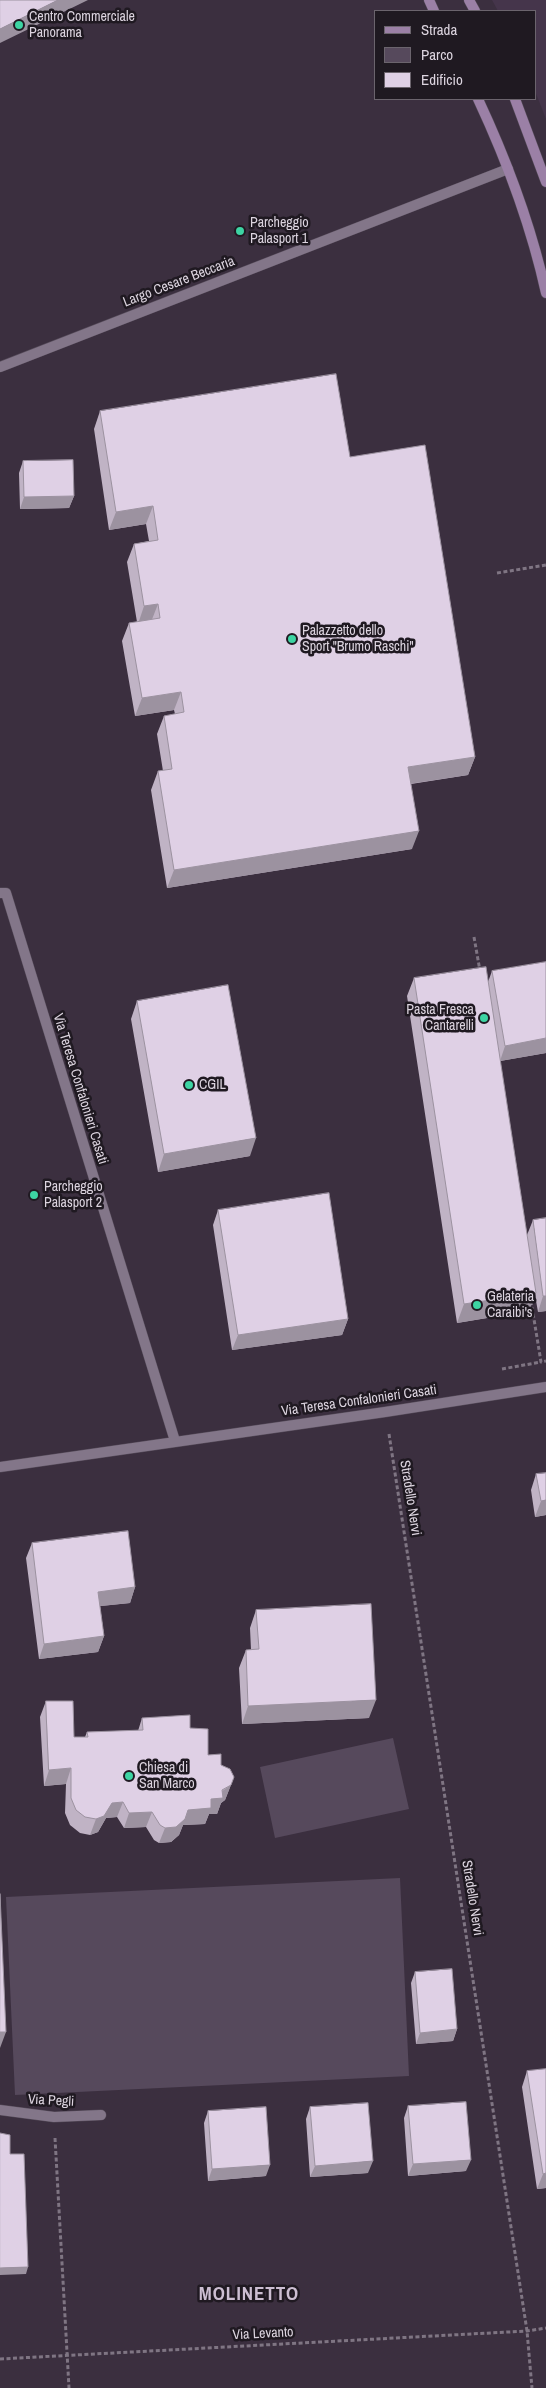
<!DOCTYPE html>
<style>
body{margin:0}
#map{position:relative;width:546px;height:2388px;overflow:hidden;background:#3b2f3f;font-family:"Archivo Narrow",sans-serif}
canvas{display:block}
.legend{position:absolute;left:374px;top:10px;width:162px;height:90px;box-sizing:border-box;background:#1f1921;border:1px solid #6b646d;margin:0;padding:6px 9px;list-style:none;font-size:15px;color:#dcd4df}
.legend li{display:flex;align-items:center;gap:10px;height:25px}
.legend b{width:25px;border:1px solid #6b646d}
</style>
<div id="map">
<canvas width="546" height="2388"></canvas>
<ul class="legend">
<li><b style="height:6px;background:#9b80a6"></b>Strada</li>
<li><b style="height:14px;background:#56495c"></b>Parco</li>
<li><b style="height:14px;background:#dfd0e5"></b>Edificio</li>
</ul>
</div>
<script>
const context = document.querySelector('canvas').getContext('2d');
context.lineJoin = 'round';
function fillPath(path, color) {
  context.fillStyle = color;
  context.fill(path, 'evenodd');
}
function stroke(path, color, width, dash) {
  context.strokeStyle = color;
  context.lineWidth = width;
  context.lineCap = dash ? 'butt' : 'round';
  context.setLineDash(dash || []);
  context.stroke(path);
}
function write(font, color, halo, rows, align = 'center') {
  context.font = font + ' "Archivo Narrow",sans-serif';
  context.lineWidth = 5;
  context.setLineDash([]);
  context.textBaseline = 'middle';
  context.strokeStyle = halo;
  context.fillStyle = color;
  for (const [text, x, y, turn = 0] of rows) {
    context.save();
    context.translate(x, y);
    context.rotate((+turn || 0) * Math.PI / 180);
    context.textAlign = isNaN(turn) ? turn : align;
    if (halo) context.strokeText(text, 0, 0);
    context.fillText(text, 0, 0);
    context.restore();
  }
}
fillPath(new Path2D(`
 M 492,0 L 546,0 L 546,119 L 535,91 L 535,11 L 498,11 Z`), '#45354b');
fillPath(new Path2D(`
 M 393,1738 L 409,1809 L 275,1838 L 260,1767 Z
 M 400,1878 L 409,2076 L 15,2095 L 6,1897 Z`), '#56495c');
const street = new Path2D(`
 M 0,367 L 508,169
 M 0,893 L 6,893 L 175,1441
 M 0,1467 L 385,1412 L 546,1387
 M 0,2110 L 54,2117 L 101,2115`);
const secondary = new Path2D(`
 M 429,0 L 434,11
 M 469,0 L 475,11
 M 478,99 C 507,161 531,225 546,293
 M 515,99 L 546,182`);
stroke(street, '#564c5a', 11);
stroke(secondary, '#564c5a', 11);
stroke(new Path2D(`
 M 497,573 L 546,565
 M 474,937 L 480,971
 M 531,1301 L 541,1362 L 546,1361
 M 502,1369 L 541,1362
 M 389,1434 L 527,2331 L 532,2388
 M 55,2138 L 69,2388
 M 0,2359 L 527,2331 L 546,2328`), '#7f7583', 3, [4, 2.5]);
stroke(street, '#837689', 10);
stroke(secondary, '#9b80a6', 10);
fillPath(new Path2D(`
 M 100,411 L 350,457 L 475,757 L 468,775 L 411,784 L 412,849 L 167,888 L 151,790 L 158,771 L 163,771 L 157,734 L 164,716 L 175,714 L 174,710 L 135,716 L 122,641 L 129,623 L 137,622 L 127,562 L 134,544 L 149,541 L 146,524 L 109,530 L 94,429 Z
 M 23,461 L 74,496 L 69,508 L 20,509 L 19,473 Z
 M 546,962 L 546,1053 L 500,1061 L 527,1235 L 533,1220 L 546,1311 L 538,1312 L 535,1295 L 529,1311 L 457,1323 L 407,996 L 414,978 L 488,982 L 492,971 Z
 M 137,1001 L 250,1156 L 158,1172 L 131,1019 Z
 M 218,1210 L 348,1319 L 342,1335 L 232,1350 L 213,1225 Z
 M 536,1474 L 546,1515 L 535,1517 L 531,1490 Z
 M 32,1543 L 135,1587 L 130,1603 L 100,1606 L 104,1636 L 98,1652 L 39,1659 L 26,1558 Z
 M 256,1610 L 369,1718 L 242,1724 L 239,1668 L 246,1650 L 251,1650 L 250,1628 Z
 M 46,1701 L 74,1737 L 85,1737 L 87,1732 L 138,1731 L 142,1718 L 190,1728 L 208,1755 L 221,1765 L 234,1777 L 225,1800 L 221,1803 L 217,1814 L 209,1814 L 205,1824 L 183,1825 L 179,1835 L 171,1842 L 159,1843 L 154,1840 L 146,1827 L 124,1828 L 117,1817 L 106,1818 L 98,1832 L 90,1835 L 80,1833 L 70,1825 L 65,1813 L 66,1784 L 44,1786 L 40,1717 Z
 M 415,1972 L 457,2029 L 453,2041 L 416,2044 L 411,1983 Z
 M 546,2069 L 546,2188 L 537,2189 L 522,2087 L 527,2071 Z
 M 408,2106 L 466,2171 L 408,2176 L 404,2118 Z
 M 310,2107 L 368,2173 L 310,2177 L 306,2119 Z
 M 208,2111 L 266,2176 L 208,2181 L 204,2123 Z`), '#c0b3c5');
fillPath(new Path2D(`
 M 58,0 L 88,0 L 0,43 L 0,29 Z
 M 74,496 L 69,508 L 20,509 L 24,497 Z
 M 153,506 L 146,524 L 109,530 L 116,512 Z
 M 158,604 L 151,622 L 138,624 L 144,606 Z
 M 181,692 L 174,710 L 135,716 L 142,698 Z
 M 475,757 L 468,775 L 402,785 L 408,767 Z
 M 419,831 L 412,849 L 167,888 L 174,870 Z
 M 546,1038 L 546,1053 L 500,1061 L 505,1046 Z
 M 256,1138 L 250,1156 L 158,1172 L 164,1154 Z
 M 536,1293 L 529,1311 L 457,1323 L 464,1304 Z
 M 543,1296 L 546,1296 L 546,1311 L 538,1312 Z
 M 348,1319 L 342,1335 L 232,1350 L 238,1335 Z
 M 546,1500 L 546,1515 L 535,1517 L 541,1501 Z
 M 135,1587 L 130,1603 L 92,1607 L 98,1592 Z
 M 104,1636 L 98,1652 L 39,1659 L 44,1644 Z
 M 376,1700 L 369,1718 L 242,1724 L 248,1706 Z
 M 71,1768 L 66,1784 L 44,1786 L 49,1770 Z
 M 231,1785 L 225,1800 L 221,1803 L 217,1814 L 209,1814 L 205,1824 L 183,1825 L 179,1835 L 171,1842 L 159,1843 L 165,1828 L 188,1810 L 211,1799 Z
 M 123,1802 L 117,1817 L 106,1818 L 98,1832 L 90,1835 L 96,1819 L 112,1803 Z
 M 152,1812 L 146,1827 L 124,1828 L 129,1813 Z
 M 457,2029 L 453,2041 L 416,2044 L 420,2033 Z
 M 0,2032 L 6,2032 L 0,2048 Z
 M 471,2160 L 466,2171 L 408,2176 L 413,2164 Z
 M 373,2161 L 368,2173 L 310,2177 L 315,2166 Z
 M 270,2165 L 266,2176 L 208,2181 L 212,2169 Z
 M 546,2173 L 546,2188 L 537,2189 L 543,2174 Z
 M 28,2267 L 26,2274 L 0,2275 L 0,2268 Z`), '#9c92a0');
const building = new Path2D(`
 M 0,0 L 58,0 L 0,29 Z
 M 336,374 L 350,457 L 425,445 L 475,757 L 408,767 L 419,831 L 174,870 L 158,771 L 172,769 L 164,716 L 184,712 L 181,692 L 142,698 L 129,623 L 160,618 L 158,604 L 144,606 L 134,544 L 158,540 L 153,506 L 116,512 L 100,411 Z
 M 73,460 L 74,496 L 24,497 L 23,461 Z
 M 546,962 L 546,1038 L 505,1046 L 492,971 Z
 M 486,967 L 536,1293 L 464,1304 L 414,978 Z
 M 228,985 L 256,1138 L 164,1154 L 137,1001 Z
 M 329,1193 L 348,1319 L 238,1335 L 218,1210 Z
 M 546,1218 L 546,1296 L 543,1296 L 533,1220 Z
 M 546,1473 L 546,1500 L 541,1501 L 536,1474 Z
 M 128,1531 L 135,1587 L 98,1592 L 104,1636 L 44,1644 L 32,1543 Z
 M 371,1604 L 376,1700 L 248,1706 L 246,1650 L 259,1649 L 256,1610 Z
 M 46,1701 L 73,1701 L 74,1737 L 88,1737 L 87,1732 L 143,1730 L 142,1718 L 190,1715 L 190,1728 L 208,1729 L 208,1755 L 221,1754 L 221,1765 L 230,1769 L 234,1777 L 231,1785 L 222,1790 L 223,1798 L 211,1799 L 211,1808 L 188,1810 L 185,1819 L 176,1827 L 165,1828 L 160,1825 L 152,1812 L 129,1813 L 123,1802 L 112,1803 L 104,1816 L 96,1819 L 85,1817 L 76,1810 L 71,1798 L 71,1768 L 49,1770 Z
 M 0,1894 L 6,2032 L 0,2032 Z
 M 452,1969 L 457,2029 L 420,2033 L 415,1972 Z
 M 546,2069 L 546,2173 L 543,2174 L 527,2071 Z
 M 466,2102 L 471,2160 L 413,2164 L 408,2106 Z
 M 368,2103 L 373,2161 L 315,2166 L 310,2107 Z
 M 266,2107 L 270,2165 L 212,2169 L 208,2111 Z
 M 0,2133 L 10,2135 L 10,2154 L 24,2154 L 28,2267 L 0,2268 Z`);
fillPath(building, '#dfd0e5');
stroke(building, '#9c92a0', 1);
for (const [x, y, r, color] of [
 [19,25,5,"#3dd4a3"],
 [240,231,5,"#3dd4a3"],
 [292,639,5,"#3dd4a3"],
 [484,1018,5,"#3dd4a3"],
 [189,1085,5,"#3dd4a3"],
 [34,1195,5,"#3dd4a3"],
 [477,1305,5,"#3dd4a3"],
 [129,1776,5,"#3dd4a3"]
]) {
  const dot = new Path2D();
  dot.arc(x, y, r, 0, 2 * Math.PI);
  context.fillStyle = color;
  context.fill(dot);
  stroke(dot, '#1f1921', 2);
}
write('14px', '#dcd4df', '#1f1921', [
 ["Centro Commerciale",29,17],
 ["Panorama",29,33],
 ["Parcheggio",250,223],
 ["Palasport 1",250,239],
 ["Palazzetto dello",302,631],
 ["Sport \"Brumo Raschi\"",302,647],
 ["Pasta Fresca",474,1010,"right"],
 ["Cantarelli",474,1026,"right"],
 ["CGIL",199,1085],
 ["Parcheggio",44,1187],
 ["Palasport 2",44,1203],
 ["Gelateria",487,1297],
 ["Caraibi's",487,1313],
 ["Chiesa di",139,1768],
 ["San Marco",139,1784]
], 'left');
write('14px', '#dcd4df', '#1f1921', [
 ["Largo Cesare Beccaria",179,282,-21],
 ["Via Teresa Confalonieri Casati",80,1089,73],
 ["Via Teresa Confalonieri Casati",359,1401,-8],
 ["Stradello Nervi",410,1498,81],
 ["Stradello Nervi",472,1898,81],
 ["Via Pegli",51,2101,3],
 ["Via Levanto",263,2334,-3]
]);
context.letterSpacing = '1px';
write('bold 19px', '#ccbed2', '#1f1921', [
 ["MOLINETTO",249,2295]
]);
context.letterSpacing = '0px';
</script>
